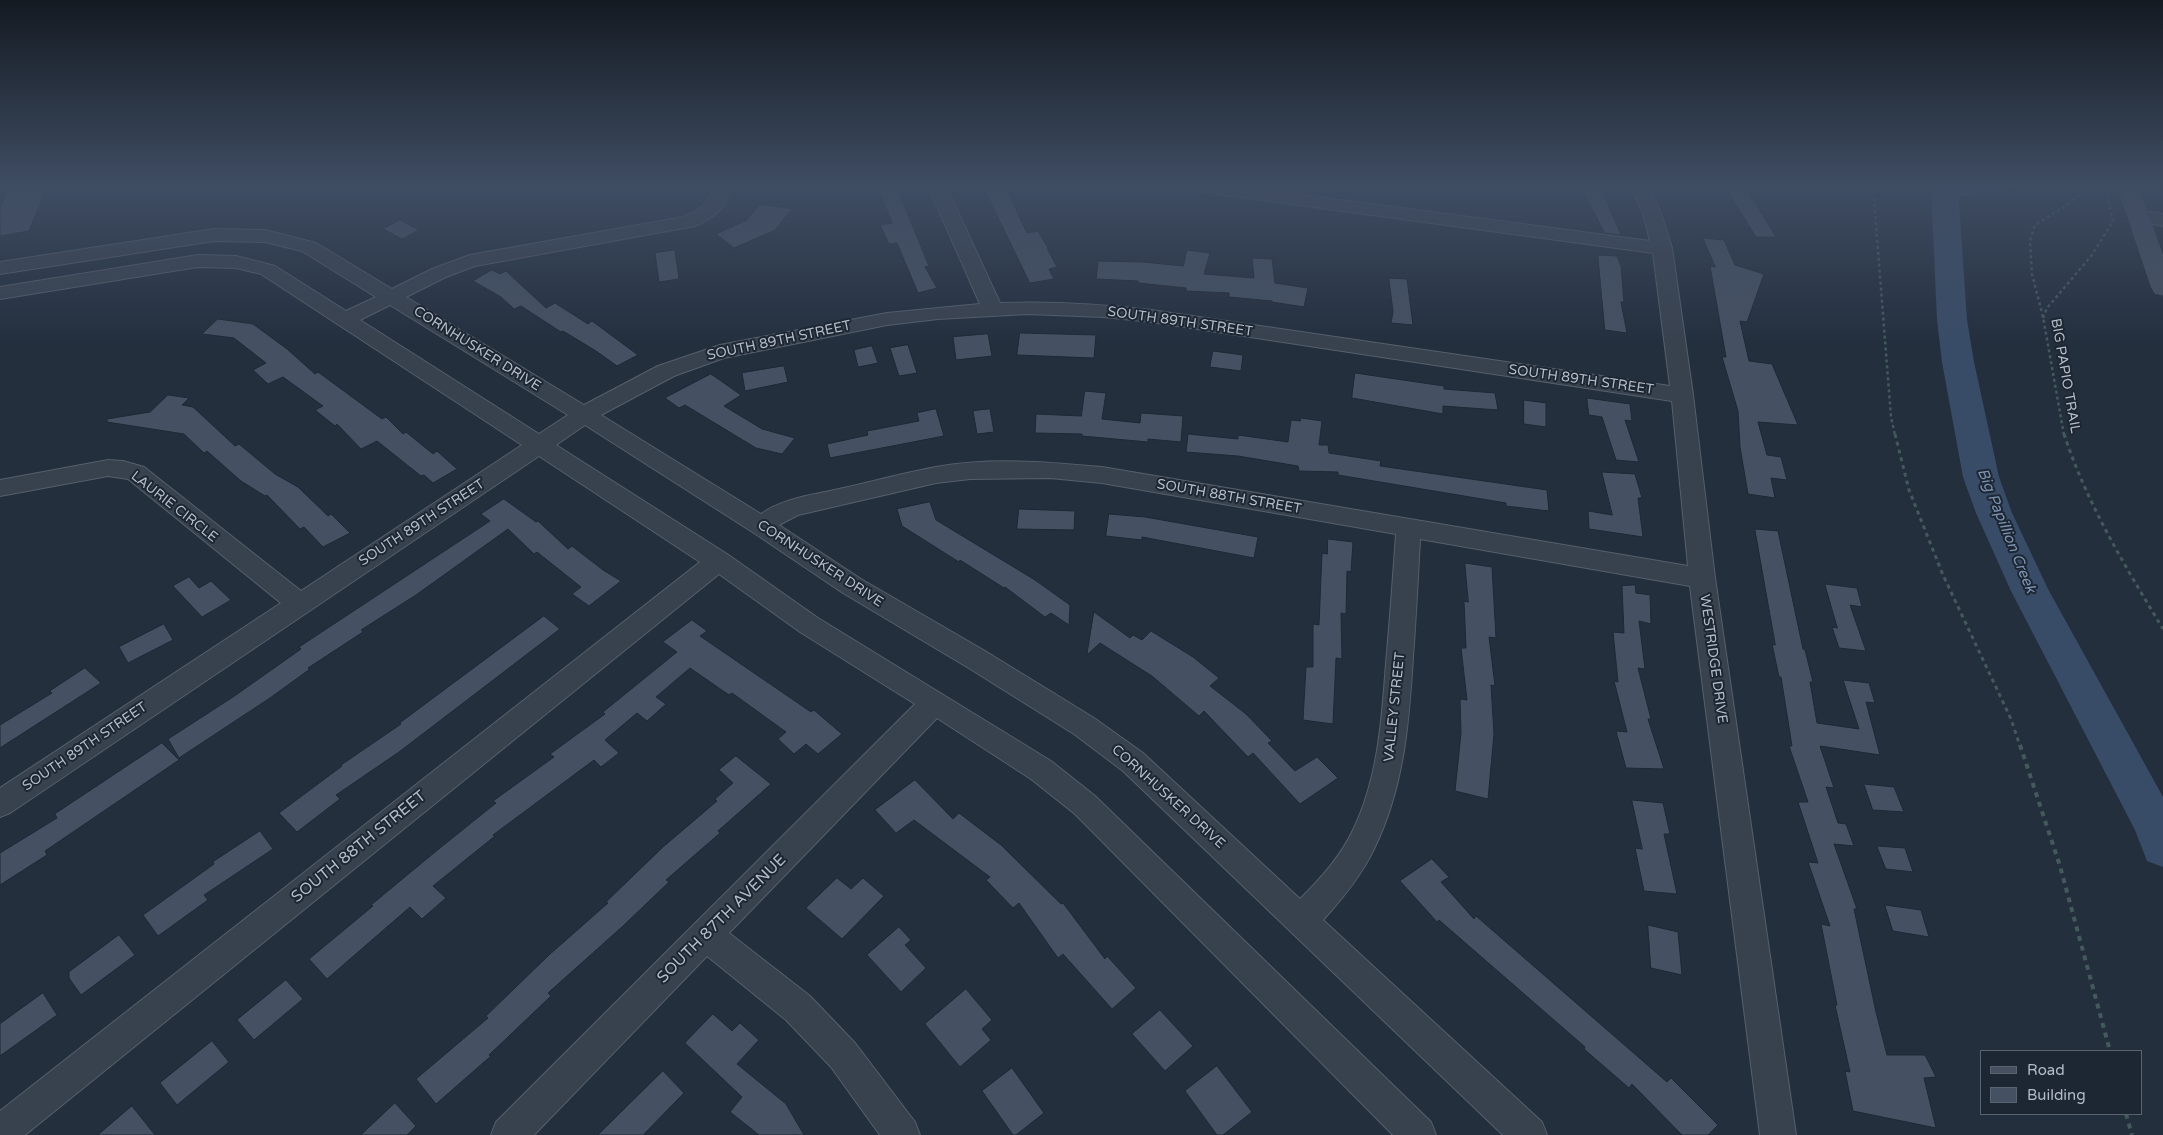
<!DOCTYPE html>
<style>
body{margin:0}
#map{position:relative;width:2163px;height:1135px;overflow:hidden;background:#242f3e;font-family:"Varela Round",sans-serif}
canvas{display:block}
.legend{position:absolute;left:1980px;top:1050px;width:162px;height:65px;box-sizing:border-box;background:#1d2633;border:1px solid #59626f;margin:0;padding:6px 9px;list-style:none;font-size:15px;color:#b4bcc9}
.legend li{display:flex;align-items:center;gap:10px;height:25px}
.legend b{width:25px;border:1px solid #59626f}
</style>
<div id="map">
<canvas width="2163" height="1135"></canvas>
<ul class="legend">
<li><b style="height:6px;background:#465061"></b>Road</li>
<li><b style="height:14px;background:#455162"></b>Building</li>
</ul>
</div>
<script>
const context = document.querySelector('canvas').getContext('2d');
context.lineJoin = 'round';
function stroke(path, color, width, dash) {
  context.strokeStyle = color;
  context.lineWidth = width;
  context.lineCap = dash ? 'butt' : 'round';
  context.setLineDash(dash || []);
  context.stroke(path);
}
function fillPath(path, color) {
  context.fillStyle = color;
  context.fill(path, 'evenodd');
}
function write(font, color, halo, rows, align = 'center') {
  context.font = font + ' "Varela Round",sans-serif';
  context.lineWidth = 4;
  context.setLineDash([]);
  context.textBaseline = 'middle';
  context.strokeStyle = halo;
  context.fillStyle = color;
  for (const [text, x, y, turn = 0] of rows) {
    context.save();
    context.translate(x, y);
    context.rotate((+turn || 0) * Math.PI / 180);
    context.textAlign = isNaN(turn) ? turn : align;
    if (halo) context.strokeText(text, 0, 0);
    context.fillText(text, 0, 0);
    context.restore();
  }
}
stroke(new Path2D(`
 M 1946,197 L 2008,186`), '#394c67', 5);
fillPath(new Path2D(`
 M 1931,186 L 1958,186 L 1967,320 L 1974,362 L 1999,477 L 2012,513 L 2048,589 L 2163,797 L 2163,867 L 2147,861 L 2135,830 L 2011,591 L 1976,513 L 1963,477 L 1942,362 L 1937,320 Z`), '#394c67');
const building = new Path2D(`
 M 9,186 L 47,186 L 29,231 L 0,236 L 0,209 Z
 M 877,186 L 896,186 L 929,266 L 925,267 L 937,288 L 918,293 L 897,243 L 889,244 L 880,225 L 892,223 Z
 M 983,186 L 1005,186 L 1027,233 L 1038,231 L 1048,248 L 1047,248 L 1057,267 L 1049,269 L 1054,279 L 1030,283 Z
 M 1580,186 L 1600,186 L 1621,235 L 1605,233 Z
 M 1746,186 L 1750,194 L 1776,237 L 1756,237 L 1725,187 Z
 M 760,204 L 792,209 L 775,230 L 734,248 L 716,234 L 747,220 Z
 M 400,220 L 419,230 L 402,239 L 383,229 Z
 M 1703,238 L 1724,240 L 1735,265 L 1764,274 L 1747,322 L 1740,321 L 1749,361 L 1772,364 L 1798,425 L 1758,422 L 1767,455 L 1781,457 L 1787,480 L 1771,478 L 1775,498 L 1748,494 L 1740,447 L 1738,411 L 1722,357 L 1726,357 L 1710,266 L 1715,267 Z
 M 675,250 L 679,279 L 659,282 L 655,253 Z
 M 1187,250 L 1210,253 L 1204,274 L 1254,278 L 1252,258 L 1272,259 L 1275,283 L 1308,288 L 1304,307 L 1272,302 L 1272,301 L 1229,297 L 1229,293 L 1186,291 L 1186,288 L 1138,283 L 1138,281 L 1096,279 L 1098,261 L 1143,262 L 1183,266 Z
 M 1598,255 L 1617,256 L 1621,266 L 1624,302 L 1621,302 L 1627,333 L 1605,330 Z
 M 492,270 L 500,274 L 506,271 L 546,308 L 555,303 L 588,324 L 592,321 L 638,355 L 617,366 L 596,351 L 563,331 L 561,332 L 521,306 L 514,309 L 501,297 L 473,281 Z
 M 1389,278 L 1407,279 L 1413,325 L 1391,323 L 1393,312 Z
 M 218,319 L 253,324 L 287,349 L 315,374 L 318,372 L 382,419 L 386,417 L 403,434 L 406,432 L 433,454 L 437,451 L 457,469 L 433,483 L 424,475 L 421,476 L 377,441 L 361,449 L 337,424 L 335,426 L 315,410 L 323,406 L 283,377 L 268,384 L 253,370 L 266,363 L 234,338 L 202,334 Z
 M 1020,333 L 1096,335 L 1094,358 L 1017,355 Z
 M 988,334 L 992,356 L 956,360 L 953,337 Z
 M 908,345 L 917,373 L 899,376 L 890,348 Z
 M 872,346 L 878,363 L 858,367 L 854,350 Z
 M 1213,351 L 1243,355 L 1241,371 L 1210,367 Z
 M 784,366 L 788,382 L 745,391 L 742,373 Z
 M 1355,373 L 1444,386 L 1444,389 L 1495,393 L 1498,410 L 1443,406 L 1443,414 L 1352,398 Z
 M 711,374 L 741,395 L 724,406 L 762,429 L 795,438 L 782,454 L 756,448 L 685,405 L 679,408 L 665,398 Z
 M 1085,391 L 1106,393 L 1102,419 L 1140,423 L 1141,413 L 1183,416 L 1181,442 L 1148,439 L 1148,442 L 1082,436 L 1082,434 L 1035,433 L 1036,414 L 1081,416 Z
 M 168,395 L 189,398 L 182,405 L 193,407 L 235,446 L 239,444 L 275,474 L 298,487 L 328,516 L 331,514 L 350,533 L 323,547 L 304,527 L 300,529 L 267,495 L 265,496 L 241,481 L 207,451 L 204,453 L 184,434 L 107,422 L 107,419 L 150,412 Z
 M 1587,398 L 1630,404 L 1632,421 L 1625,420 L 1639,462 L 1616,460 L 1602,417 L 1589,415 Z
 M 1524,400 L 1546,403 L 1546,427 L 1524,424 Z
 M 936,409 L 944,436 L 830,458 L 827,444 L 868,435 L 867,431 L 919,421 L 917,413 Z
 M 990,409 L 994,432 L 977,434 L 973,411 Z
 M 1301,418 L 1322,421 L 1319,445 L 1328,445 L 1329,453 L 1381,461 L 1380,466 L 1547,490 L 1549,511 L 1506,506 L 1506,503 L 1338,475 L 1338,472 L 1299,471 L 1298,466 L 1238,456 L 1186,452 L 1188,434 L 1238,439 L 1238,435 L 1288,442 L 1291,420 L 1300,421 Z
 M 1602,472 L 1635,474 L 1642,498 L 1638,498 L 1643,537 L 1589,529 L 1588,511 L 1612,515 Z
 M 504,499 L 536,522 L 538,521 L 568,549 L 572,546 L 603,570 L 621,581 L 589,606 L 572,594 L 581,587 L 537,552 L 534,554 L 508,529 L 416,595 L 361,630 L 363,632 L 308,668 L 310,669 L 270,698 L 179,758 L 168,739 L 233,697 L 301,649 L 299,647 L 490,521 L 481,514 Z
 M 930,502 L 936,520 L 1035,580 L 1070,605 L 1069,625 L 1051,613 L 1045,617 L 1005,587 L 1004,588 L 960,560 L 959,562 L 902,526 L 897,509 Z
 M 1019,509 L 1075,511 L 1074,530 L 1017,529 Z
 M 1109,514 L 1145,517 L 1258,537 L 1254,558 L 1142,537 L 1142,540 L 1106,536 Z
 M 1755,529 L 1778,531 L 1803,649 L 1805,650 L 1813,682 L 1810,682 L 1817,723 L 1859,729 L 1843,680 L 1869,683 L 1875,703 L 1866,702 L 1880,755 L 1820,746 L 1834,788 L 1826,787 L 1838,823 L 1846,824 L 1854,846 L 1834,844 L 1857,909 L 1854,909 L 1876,1012 L 1887,1055 L 1925,1055 L 1936,1077 L 1924,1078 L 1936,1128 L 1853,1111 L 1845,1071 L 1850,1072 L 1835,1005 L 1837,1005 L 1821,924 L 1830,926 L 1808,862 L 1818,863 L 1798,802 L 1808,802 L 1789,746 L 1792,746 L 1781,677 L 1779,677 L 1772,644 L 1775,645 Z
 M 1328,539 L 1353,542 L 1351,572 L 1347,571 L 1346,614 L 1341,613 L 1342,659 L 1336,658 L 1333,724 L 1303,720 L 1306,667 L 1313,667 L 1313,624 L 1319,625 L 1322,553 L 1327,554 Z
 M 1465,563 L 1492,567 L 1496,638 L 1489,637 L 1495,686 L 1491,685 L 1494,734 L 1488,799 L 1455,791 L 1461,733 L 1460,699 L 1467,700 L 1461,648 L 1466,648 L 1464,601 L 1468,602 Z
 M 189,577 L 199,588 L 211,581 L 231,600 L 202,617 L 173,586 Z
 M 1825,584 L 1857,588 L 1862,607 L 1850,605 L 1866,651 L 1839,648 L 1832,627 L 1837,628 Z
 M 1635,585 L 1636,593 L 1650,595 L 1651,624 L 1639,621 L 1645,669 L 1638,668 L 1651,719 L 1648,719 L 1664,769 L 1626,768 L 1616,731 L 1627,732 L 1614,681 L 1618,682 L 1613,632 L 1624,633 L 1622,586 Z
 M 1094,612 L 1130,638 L 1133,635 L 1142,640 L 1151,631 L 1193,657 L 1219,678 L 1210,686 L 1246,714 L 1272,741 L 1268,743 L 1295,771 L 1317,757 L 1338,778 L 1300,804 L 1253,753 L 1248,757 L 1204,711 L 1199,716 L 1152,676 L 1100,643 L 1087,655 Z
 M 544,616 L 560,629 L 399,752 L 336,795 L 340,799 L 297,832 L 279,813 L 342,766 L 341,765 L 401,724 L 400,723 Z
 M 692,620 L 707,631 L 700,636 L 811,712 L 814,710 L 842,734 L 818,754 L 806,744 L 794,754 L 778,739 L 786,732 L 732,693 L 729,695 L 690,668 L 656,697 L 666,704 L 647,721 L 637,713 L 605,740 L 619,753 L 601,767 L 594,760 L 493,835 L 495,836 L 433,886 L 446,898 L 422,919 L 410,907 L 327,979 L 309,959 L 373,906 L 371,905 L 435,852 L 496,803 L 493,801 L 554,757 L 550,754 L 605,714 L 603,712 L 677,652 L 663,642 Z
 M 164,624 L 173,640 L 128,663 L 119,647 Z
 M 85,668 L 101,683 L 0,748 L 0,725 L 52,693 L 50,691 Z
 M 162,743 L 179,760 L 45,851 L 47,855 L 0,885 L 0,853 L 57,818 L 55,814 Z
 M 736,756 L 771,784 L 718,831 L 720,833 L 666,880 L 669,882 L 623,926 L 548,993 L 551,996 L 489,1055 L 491,1056 L 436,1104 L 416,1079 L 488,1018 L 486,1016 L 549,955 L 608,903 L 606,902 L 663,847 L 717,801 L 715,799 L 733,783 L 719,770 Z
 M 915,780 L 953,819 L 959,813 L 1001,845 L 1061,904 L 1063,903 L 1105,959 L 1107,956 L 1136,988 L 1112,1009 L 1063,954 L 1058,958 L 1019,903 L 1013,908 L 986,880 L 990,877 L 914,820 L 896,833 L 875,810 Z
 M 1864,784 L 1894,787 L 1904,812 L 1873,810 Z
 M 1632,800 L 1663,803 L 1670,834 L 1664,834 L 1677,894 L 1644,891 L 1635,848 L 1642,849 Z
 M 260,831 L 273,849 L 204,895 L 208,900 L 158,936 L 143,915 L 214,864 L 213,862 Z
 M 1877,846 L 1905,848 L 1913,872 L 1886,869 Z
 M 1432,859 L 1449,877 L 1441,882 L 1474,919 L 1476,916 L 1667,1082 L 1671,1078 L 1718,1125 L 1708,1135 L 1682,1135 L 1632,1084 L 1629,1088 L 1584,1049 L 1585,1047 L 1439,920 L 1437,922 L 1400,881 Z
 M 837,878 L 851,889 L 863,878 L 884,896 L 842,939 L 806,908 Z
 M 1885,905 L 1921,910 L 1929,937 L 1893,931 Z
 M 1648,925 L 1678,932 L 1682,975 L 1651,968 Z
 M 899,927 L 911,940 L 905,945 L 926,968 L 901,992 L 867,955 Z
 M 119,935 L 135,955 L 81,995 L 69,978 L 69,972 Z
 M 286,980 L 303,999 L 254,1040 L 237,1020 Z
 M 966,989 L 992,1020 L 982,1029 L 991,1040 L 960,1067 L 925,1024 Z
 M 43,993 L 57,1015 L 0,1056 L 0,1024 Z
 M 1160,1010 L 1193,1046 L 1165,1071 L 1132,1034 Z
 M 713,1014 L 732,1031 L 740,1023 L 759,1040 L 737,1064 L 786,1104 L 804,1135 L 759,1135 L 730,1112 L 742,1097 L 685,1043 Z
 M 212,1041 L 229,1062 L 177,1105 L 160,1083 Z
 M 1217,1066 L 1252,1112 L 1223,1135 L 1217,1135 L 1185,1091 Z
 M 1012,1068 L 1044,1113 L 1016,1135 L 1013,1135 L 982,1091 Z
 M 663,1071 L 684,1093 L 643,1135 L 598,1135 Z
 M 395,1103 L 416,1126 L 407,1135 L 361,1135 Z
 M 132,1106 L 155,1135 L 98,1135 Z`);
fillPath(building, '#455162');
stroke(building, '#1f2835', 1);
const minor = new Path2D(`
 M 711,186 L 729,186 C 730,208 712,218 695,226 L 475,266 L 446,277 L 406,297 L 584,405 L 658,366 L 720,345 L 887,313 L 980,304 L 928,186 L 946,186 L 1000,303 C 1050,301 1101,304 1151,310 L 1670,386 L 1653,253 L 1195,191 L 1189,190 L 1186,186 L 1237,186 L 1650,241 L 1643,213 L 1630,186 L 1648,186 L 1661,213 L 1672,248 L 1693,395 L 1715,578 L 1796,1135 L 1760,1135 L 1690,586 L 1420,539 C 1418,578 1416,617 1413,657 C 1409,723 1404,788 1374,849 C 1361,876 1343,898 1323,920 L 1542,1122 L 1547,1135 L 1503,1135 L 1123,771 L 1074,734 L 967,667 L 843,593 L 754,533 L 585,425 L 556,445 L 727,554 L 818,618 L 1051,761 L 1095,796 L 1431,1122 L 1436,1135 L 1393,1135 L 1075,814 L 1031,779 L 937,718 L 729,933 L 810,996 L 855,1043 L 915,1122 L 920,1135 L 880,1135 L 831,1067 L 786,1020 L 707,956 L 534,1135 L 491,1135 L 496,1122 L 915,704 L 800,632 L 719,574 L 25,1135 L 0,1135 L 0,1111 L 700,562 L 539,456 L 10,813 L 0,817 L 0,788 L 281,603 L 128,479 L 108,476 L 0,496 L 0,480 L 108,460 L 123,461 L 144,467 L 301,591 L 522,445 L 261,274 L 236,268 L 198,267 L 0,299 L 0,287 L 198,255 L 236,256 L 275,266 L 346,311 L 376,297 L 302,251 L 265,242 L 214,241 L 0,274 L 0,262 L 214,229 L 265,230 L 316,243 L 392,289 L 432,269 L 470,255 L 683,217 C 698,211 712,204 711,186 ZM 390,305 L 568,415 L 539,434 L 360,320 ZM 1028,314 L 1104,317 L 1151,322 L 1672,401 L 1688,566 L 1102,467 C 1048,462 990,457 936,467 C 903,473 871,482 839,489 C 813,495 783,498 761,514 L 601,415 L 674,376 L 724,358 L 887,325 L 938,319 ZM 1050,478 L 1102,483 L 1396,534 C 1393,577 1390,620 1386,663 C 1382,719 1378,779 1353,830 C 1341,856 1321,878 1300,899 L 1143,753 L 1094,718 L 985,651 L 861,579 L 779,525 L 798,515 L 936,483 L 970,479 Z
 M 2138,210 L 2163,214 L 2163,226 L 2131,220 L 2129,216 L 2131,212 Z`);
const secondary = new Path2D(`
 M 2118,186 L 2138,186 L 2163,257 L 2163,295 L 2155,293 L 2152,288 Z`);
stroke(minor, '#565f6c', 2);
stroke(secondary, '#565f6c', 1);
stroke(new Path2D(`
 M 1873,186 L 1891,417 L 1895,435
 M 2043,318 L 2047,308 L 2092,255 L 2113,221 L 2105,186
 M 2064,435 L 2043,317 L 2032,274 L 2030,241 L 2035,225 L 2070,203 L 2081,192 L 2078,186`), '#44595c', 2.5, [3, 3]);
stroke(new Path2D(`
 M 1895,434 L 1909,490 L 1943,575 L 2011,719 L 2020,746
 M 2064,434 C 2087,504 2125,566 2163,629`), '#44595c', 3, [4, 4]);
stroke(new Path2D(`
 M 2020,745 L 2060,866 L 2110,1051
 M 2126,1114 L 2132,1135`), '#44595c', 4, [5, 5]);
fillPath(minor, '#38414e');
fillPath(secondary, '#465061');
const sky = context.createLinearGradient(0, 0, 0, 345);
sky.addColorStop(0, '#141a22');
sky.addColorStop(0.54, '#3f4d63');
sky.addColorStop(1, '#3f4d6300');
context.fillStyle = sky;
context.fillRect(0, 0, 2163, 345);
write('14px', '#b4bcc9', '#1d2633', [
 ["SOUTH 89TH STREET",1180,322,8],
 ["SOUTH 89TH STREET",779,341,-12],
 ["CORNHUSKER DRIVE",477,349,32],
 ["BIG PAPIO TRAIL",2065,376,80],
 ["SOUTH 89TH STREET",1581,380,8],
 ["SOUTH 88TH STREET",1229,497,10],
 ["LAURIE CIRCLE",174,507,38],
 ["SOUTH 89TH STREET",422,523,-33],
 ["CORNHUSKER DRIVE",820,564,33],
 ["WESTRIDGE DRIVE",1713,659,82],
 ["VALLEY STREET",1395,707,-84],
 ["SOUTH 89TH STREET",85,747,-34],
 ["CORNHUSKER DRIVE",1168,797,42]
]);
write('italic 15px', '#7c92b1', '#1d2633', [
 ["Big Papillion Creek",2006,531,68]
]);
write('16px', '#b4bcc9', '#1d2633', [
 ["SOUTH 88TH STREET",359,847,-39],
 ["SOUTH 87TH AVENUE",722,919,-45]
]);
</script>
